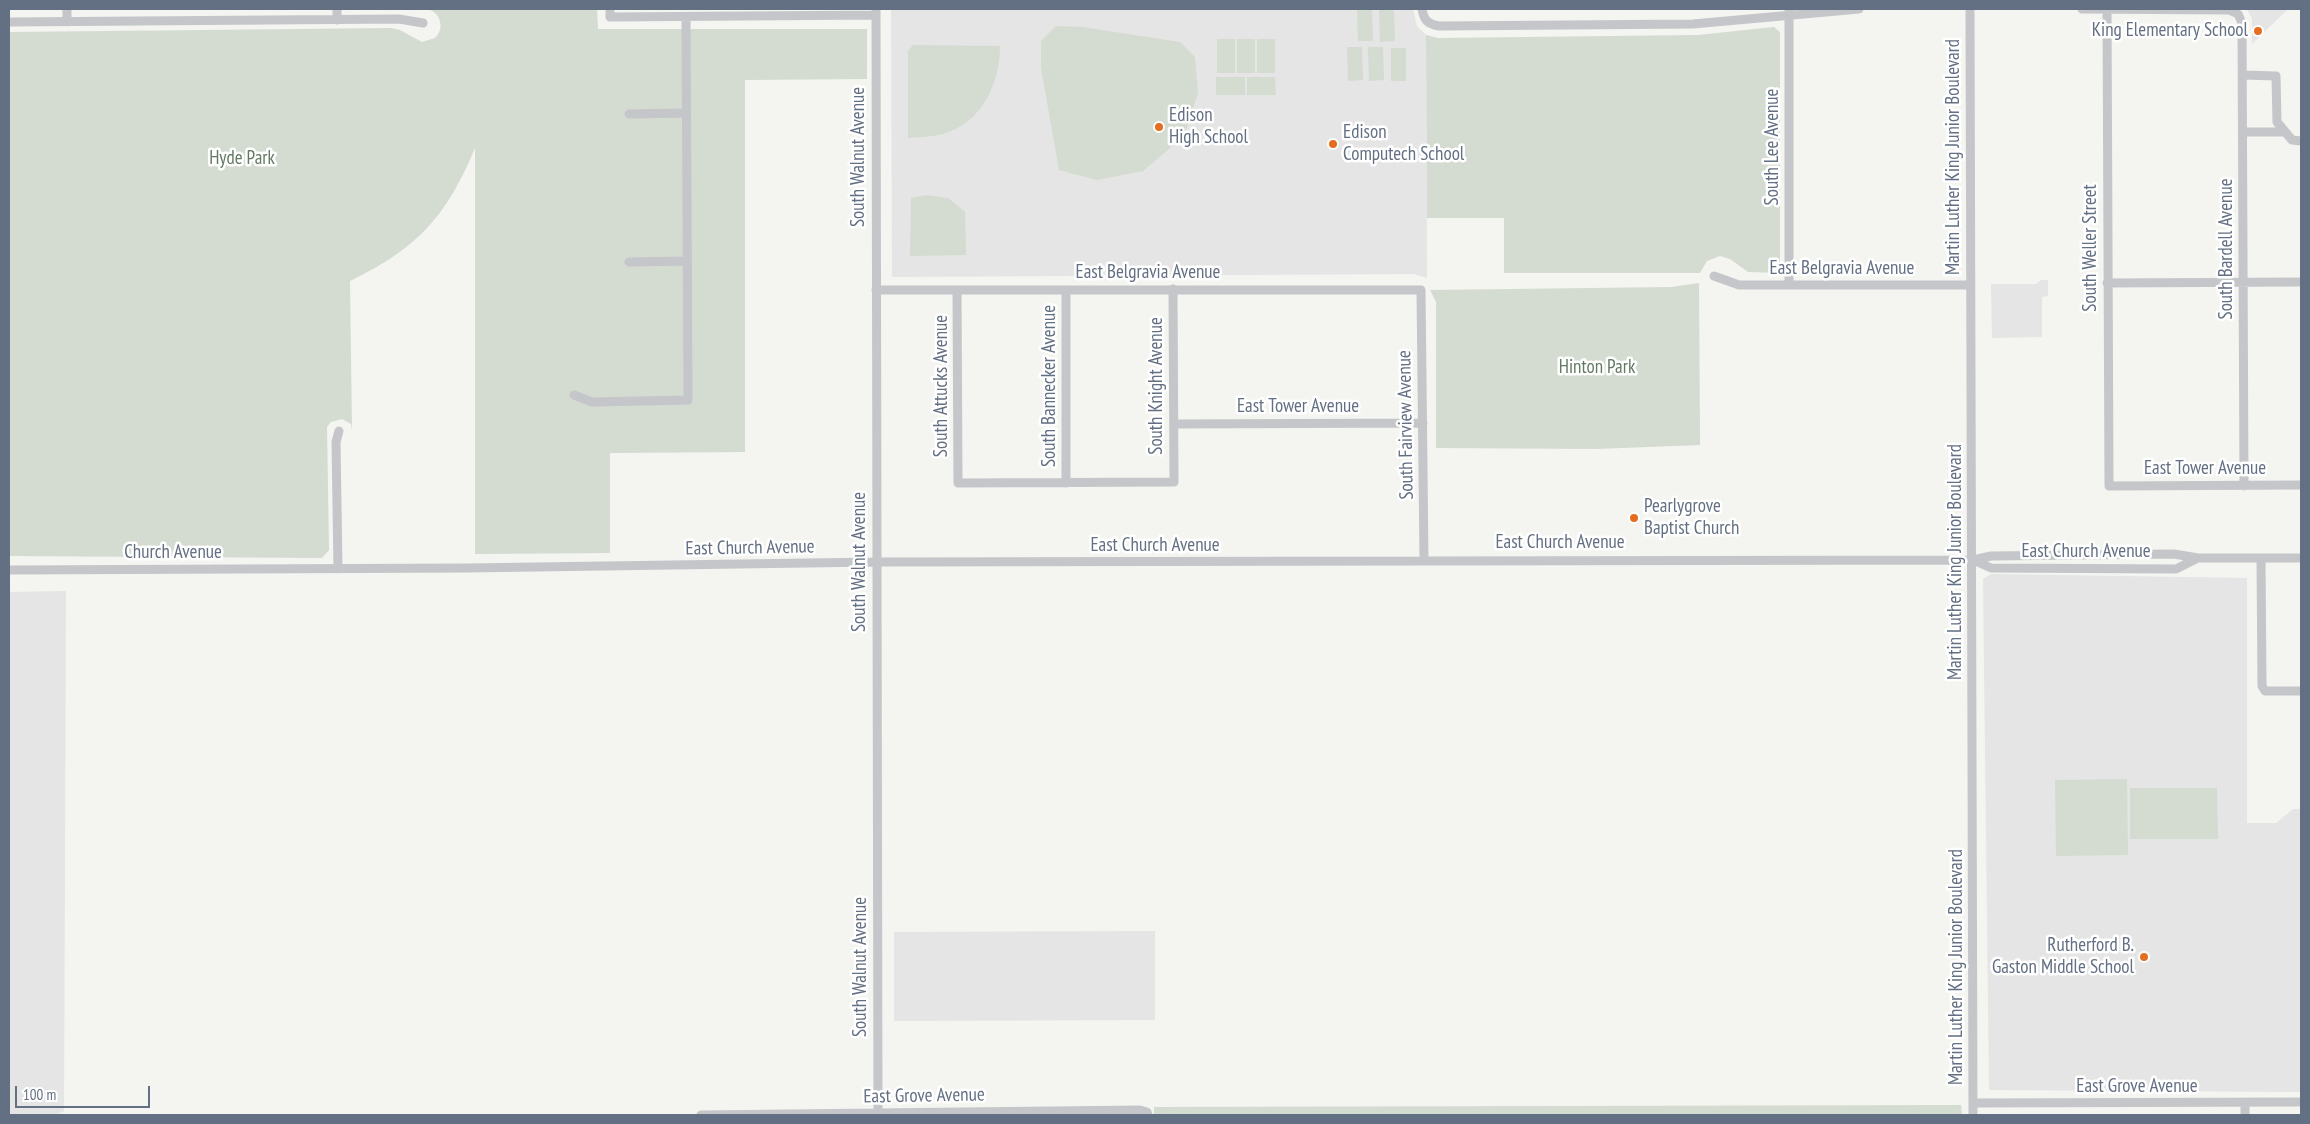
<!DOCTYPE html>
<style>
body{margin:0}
#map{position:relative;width:2310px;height:1124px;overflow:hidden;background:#f4f4f0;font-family:"PT Sans Narrow",sans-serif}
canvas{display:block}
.frame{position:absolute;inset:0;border:10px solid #636f82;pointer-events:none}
.scale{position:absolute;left:15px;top:1086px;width:135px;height:22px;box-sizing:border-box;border:2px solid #636f82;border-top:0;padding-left:6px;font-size:15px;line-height:18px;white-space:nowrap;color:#636f82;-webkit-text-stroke:4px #fff;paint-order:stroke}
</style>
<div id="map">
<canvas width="2310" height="1124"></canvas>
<div class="frame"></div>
<div class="scale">100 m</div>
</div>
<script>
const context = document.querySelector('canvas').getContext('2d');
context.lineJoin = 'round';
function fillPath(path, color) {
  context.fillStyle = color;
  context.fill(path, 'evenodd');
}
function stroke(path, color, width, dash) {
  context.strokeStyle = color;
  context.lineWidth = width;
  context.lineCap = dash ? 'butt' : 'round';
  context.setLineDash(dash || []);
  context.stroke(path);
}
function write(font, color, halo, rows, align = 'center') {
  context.font = font + ' "PT Sans Narrow",sans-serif';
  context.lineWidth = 5;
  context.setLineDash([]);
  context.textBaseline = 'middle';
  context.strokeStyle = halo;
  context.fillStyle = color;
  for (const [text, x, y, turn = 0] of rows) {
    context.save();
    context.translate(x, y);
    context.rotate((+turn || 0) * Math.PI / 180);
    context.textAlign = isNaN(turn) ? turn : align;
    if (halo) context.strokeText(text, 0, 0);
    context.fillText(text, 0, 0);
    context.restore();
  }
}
fillPath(new Path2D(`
 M 891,9 L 1413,9 L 1417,26 L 1426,35 L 1427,278 L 1414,274 L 892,277 Z
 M 2247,9 L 2288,9 L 2252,44 L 2252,19 Z
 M 2041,280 L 2048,280 L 2048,296 L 2042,297 L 2042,337 L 1992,338 L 1991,284 L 2036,284 Z
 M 1991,574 L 2247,578 L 2247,823 L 2276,823 L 2293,809 L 2301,809 L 2301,1092 L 1989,1090 L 1983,579 Z
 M 66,591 L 64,1111 L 55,1115 L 9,1115 L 9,592 Z
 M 1155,931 L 1155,1020 L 894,1021 L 894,932 Z`), '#e4e5e4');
fillPath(new Path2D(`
 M 427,9 L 597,9 L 598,29 L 867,29 L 867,79 L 745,80 L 745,452 L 610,453 L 610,553 L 475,554 L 475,148 C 446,217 418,248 350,281 L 352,431 L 351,424 L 342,419 L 331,422 L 327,427 L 329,550 L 322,558 L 9,556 L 9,32 L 391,28 L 400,30 L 422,42 L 435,38 C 445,29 441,12 427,9 Z
 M 1357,9 L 1372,9 L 1373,41 L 1358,41 Z
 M 1379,9 L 1394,9 L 1395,41 L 1380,42 Z
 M 1056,26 L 1082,27 L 1180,42 L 1195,57 L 1198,93 L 1184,136 L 1143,171 L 1097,180 L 1059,170 L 1041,68 L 1041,41 Z
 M 1774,27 L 1780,32 L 1780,273 L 1748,272 L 1730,259 L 1720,256 L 1707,261 L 1700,273 L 1504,273 L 1504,218 L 1427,218 L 1426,35 L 1438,38 L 1698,35 Z
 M 1217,39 L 1235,39 L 1235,73 L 1217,73 Z
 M 1237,39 L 1255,39 L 1255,73 L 1237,73 Z
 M 1257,39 L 1275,39 L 1275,73 L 1257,73 Z
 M 913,45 L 1000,46 C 1000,83 982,123 943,134 C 932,137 919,137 908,138 L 908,51 Z
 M 1347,47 L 1362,47 L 1363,80 L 1348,81 Z
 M 1368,47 L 1383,47 L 1384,80 L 1369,81 Z
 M 1391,48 L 1406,48 L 1406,81 L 1391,81 Z
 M 1216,77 L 1245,77 L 1245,95 L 1216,95 Z
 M 1247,77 L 1275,77 L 1276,95 L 1247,95 Z
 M 926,195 L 948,198 L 965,212 L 966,255 L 910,256 L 911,198 Z
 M 1699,283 L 1700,445 L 1596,449 L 1436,448 L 1436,302 L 1430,290 L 1671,287 Z
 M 2127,779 L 2128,855 L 2056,856 L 2055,780 Z
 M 2130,788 L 2217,788 L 2218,839 L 2130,839 Z
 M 1961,1105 L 1962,1115 L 1154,1115 L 1154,1107 Z`), '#d4dbd1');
stroke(new Path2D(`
 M 610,9 L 610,17 L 876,15
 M 876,9 L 878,1115
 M 1422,9 C 1424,21 1428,24 1439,26 L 1693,24 L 1859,9
 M 1789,9 L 1789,285
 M 1970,9 L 1973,1115
 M 2082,9 L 2229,10 L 2238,14 L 2242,23 L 2244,486
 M 2107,10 L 2109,486 L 2301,485
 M 337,20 L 337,9
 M 9,22 L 399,19 L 423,23
 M 67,22 L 67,9
 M 2243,75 L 2276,76 L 2277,122 L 2292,140 L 2301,141
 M 629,114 L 685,113
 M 2244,132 L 2285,132
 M 629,262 L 687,261
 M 1714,276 L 1739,285 L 1971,285
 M 2107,283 L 2301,282
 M 876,290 L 1421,290 L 1424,560
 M 957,290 L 958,483 L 1174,482 L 1173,289
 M 1066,290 L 1066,483
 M 574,395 L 592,402 L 688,400 L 686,17
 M 1174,424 L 1423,423
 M 2261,558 L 2262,686 L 2265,691 L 2301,691
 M 1973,560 L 1991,568 L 2176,569 L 2198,558
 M 338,569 L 336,442 L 339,431
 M 9,570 L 468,568 L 876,562 L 1973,560 L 1991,556 L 2174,554 L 2198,558 L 2301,558
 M 1973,1103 L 2301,1102
 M 701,1115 L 1140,1110 L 1147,1112 L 1148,1115
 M 2245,1115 L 2245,1103`), '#c4c6ca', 9);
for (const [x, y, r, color] of [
 [2258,31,5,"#e36d21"],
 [1159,127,5,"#e36d21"],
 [1333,144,5,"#e36d21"],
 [1634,518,5,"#e36d21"],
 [2144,957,5,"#e36d21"]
]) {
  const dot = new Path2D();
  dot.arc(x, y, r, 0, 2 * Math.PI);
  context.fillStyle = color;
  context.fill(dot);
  stroke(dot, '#fff', 2);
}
write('19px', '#636f82', '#fff', [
 ["King Elementary School",2248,31,"right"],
 ["Edison",1169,116],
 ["High School",1169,138],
 ["Edison",1343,133],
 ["Computech School",1343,155],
 ["Pearlygrove",1644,507],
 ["Baptist Church",1644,529],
 ["Rutherford B.",2134,946,"right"],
 ["Gaston Middle School",2134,968,"right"]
], 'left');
write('19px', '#636f82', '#fff', [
 ["South Lee Avenue",1773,147,-90],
 ["South Walnut Avenue",859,157,-90],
 ["Martin Luther King Junior Boulevard",1954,157,-90],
 ["South Weller Street",2091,248,-90],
 ["South Bardell Avenue",2227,249,-90],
 ["East Belgravia Avenue",1842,269],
 ["East Belgravia Avenue",1148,273],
 ["South Attucks Avenue",942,386,-90],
 ["South Bannecker Avenue",1050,386,-90],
 ["South Knight Avenue",1157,386,-90],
 ["East Tower Avenue",1298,407],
 ["South Fairview Avenue",1406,425,-91],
 ["East Tower Avenue",2205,469],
 ["East Church Avenue",1560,543],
 ["East Church Avenue",1155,546],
 ["East Church Avenue",750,548,-1],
 ["East Church Avenue",2086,552],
 ["Church Avenue",173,553],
 ["South Walnut Avenue",860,562,-90],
 ["Martin Luther King Junior Boulevard",1956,562,-90],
 ["South Walnut Avenue",861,967,-90],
 ["Martin Luther King Junior Boulevard",1957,967,-90],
 ["East Grove Avenue",2137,1087],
 ["East Grove Avenue",924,1096,-1]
]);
write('19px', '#637962', '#fff', [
 ["Hyde Park",242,159],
 ["Hinton Park",1597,368]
]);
</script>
